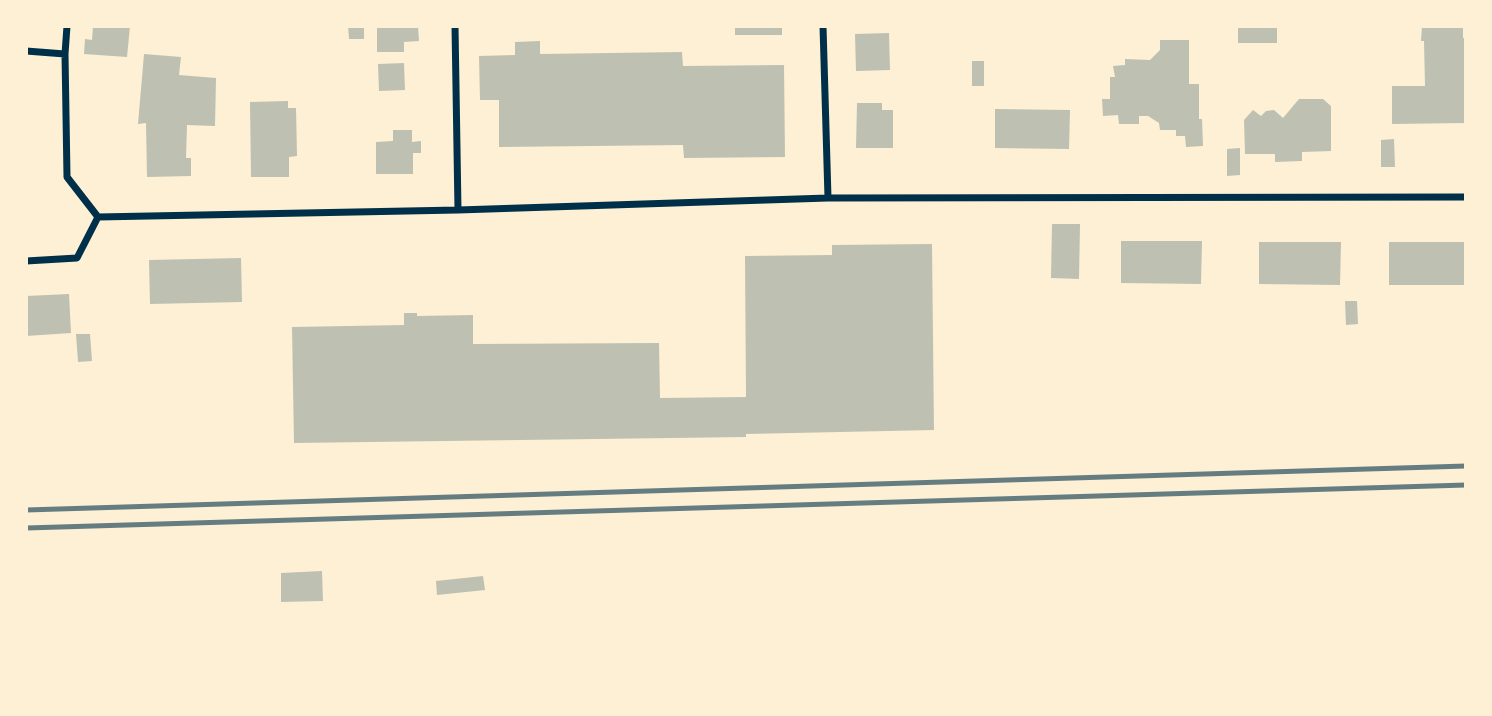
<!DOCTYPE html>
<style>
body{margin:0}
#map{position:relative;width:1492px;height:716px;overflow:hidden;background:#fdf0d5;font-family:"Source Sans 3",sans-serif}
canvas{display:block}
.frame{position:absolute;inset:0;border:28px solid #fdf0d5;pointer-events:none}
</style>
<div id="map">
<canvas width="1492" height="716"></canvas>
<div class="frame"></div>
</div>
<script>
const context = document.querySelector('canvas').getContext('2d');
context.lineJoin = 'round';
function fillPath(path, color) {
  context.fillStyle = color;
  context.fill(path, 'evenodd');
}
function stroke(path, color, width, dash) {
  context.strokeStyle = color;
  context.lineWidth = width;
  context.lineCap = dash ? 'butt' : 'round';
  context.setLineDash(dash || []);
  context.stroke(path);
}
fillPath(new Path2D(`
 M 93,26 L 130,26 L 127,57 L 84,54 L 85,39 L 92,40 Z
 M 348,26 L 364,26 L 364,39 L 349,39 Z
 M 377,26 L 418,26 L 419,41 L 404,42 L 404,52 L 377,52 Z
 M 735,26 L 782,26 L 782,35 L 735,35 Z
 M 1238,26 L 1277,26 L 1277,43 L 1238,43 Z
 M 1422,26 L 1463,26 L 1463,38 L 1465,38 L 1466,123 L 1392,124 L 1392,86 L 1425,86 L 1424,41 L 1421,41 Z
 M 889,33 L 890,70 L 856,71 L 855,34 Z
 M 1160,40 L 1189,40 L 1189,84 L 1199,84 L 1199,119 L 1202,119 L 1203,146 L 1186,147 L 1185,136 L 1176,136 L 1176,130 L 1160,130 L 1159,123 L 1148,116 L 1139,116 L 1139,124 L 1119,124 L 1118,115 L 1103,116 L 1102,99 L 1110,99 L 1110,77 L 1115,77 L 1113,66 L 1125,65 L 1125,59 L 1150,60 L 1160,50 Z
 M 540,41 L 540,54 L 682,52 L 683,66 L 784,65 L 785,157 L 684,158 L 683,145 L 499,147 L 499,100 L 480,100 L 479,56 L 515,55 L 515,42 Z
 M 144,54 L 181,57 L 179,75 L 216,78 L 215,126 L 187,125 L 186,158 L 191,158 L 191,176 L 147,177 L 146,123 L 138,124 Z
 M 972,61 L 984,61 L 984,86 L 972,86 Z
 M 404,63 L 405,90 L 379,91 L 378,64 Z
 M 1299,99 L 1323,99 L 1331,106 L 1331,151 L 1302,152 L 1302,161 L 1275,162 L 1275,154 L 1245,154 L 1244,120 L 1253,110 L 1261,116 L 1266,111 L 1274,110 L 1283,118 Z
 M 288,101 L 288,108 L 296,108 L 297,156 L 289,157 L 289,177 L 251,177 L 250,102 Z
 M 857,103 L 882,103 L 882,110 L 893,110 L 893,148 L 856,148 Z
 M 995,109 L 1070,110 L 1069,149 L 995,148 Z
 M 393,130 L 412,130 L 412,142 L 421,141 L 421,153 L 413,153 L 413,174 L 376,174 L 376,142 L 393,141 Z
 M 1394,139 L 1395,167 L 1381,167 L 1381,140 Z
 M 1240,148 L 1240,175 L 1227,176 L 1227,149 Z
 M 1052,224 L 1080,224 L 1079,279 L 1051,278 Z
 M 1121,241 L 1202,241 L 1201,284 L 1121,283 Z
 M 1259,242 L 1341,242 L 1340,285 L 1259,284 Z
 M 1389,242 L 1466,242 L 1466,285 L 1389,285 Z
 M 932,244 L 934,430 L 746,434 L 746,437 L 294,443 L 292,327 L 404,325 L 404,313 L 417,313 L 417,316 L 473,315 L 473,344 L 659,343 L 660,398 L 746,397 L 745,256 L 832,255 L 832,245 Z
 M 241,258 L 242,302 L 150,304 L 149,260 Z
 M 69,294 L 71,333 L 26,336 L 26,296 Z
 M 1345,301 L 1357,301 L 1358,324 L 1346,325 Z
 M 76,334 L 90,334 L 92,361 L 78,362 Z
 M 322,571 L 323,601 L 281,602 L 281,573 Z
 M 483,576 L 485,590 L 437,595 L 436,581 Z`), '#bec0b2');
stroke(new Path2D(`
 M 67,26 L 65,54 L 67,177 L 98,217 L 458,210 L 828,198 L 1466,197
 M 455,26 L 458,210
 M 823,26 L 828,198
 M 26,51 L 65,54
 M 26,261 L 77,258 L 98,217`), '#003049', 7);
stroke(new Path2D(`
 M 26,510 L 1466,466
 M 26,528 L 1466,485`), '#657d81', 5);
</script>
